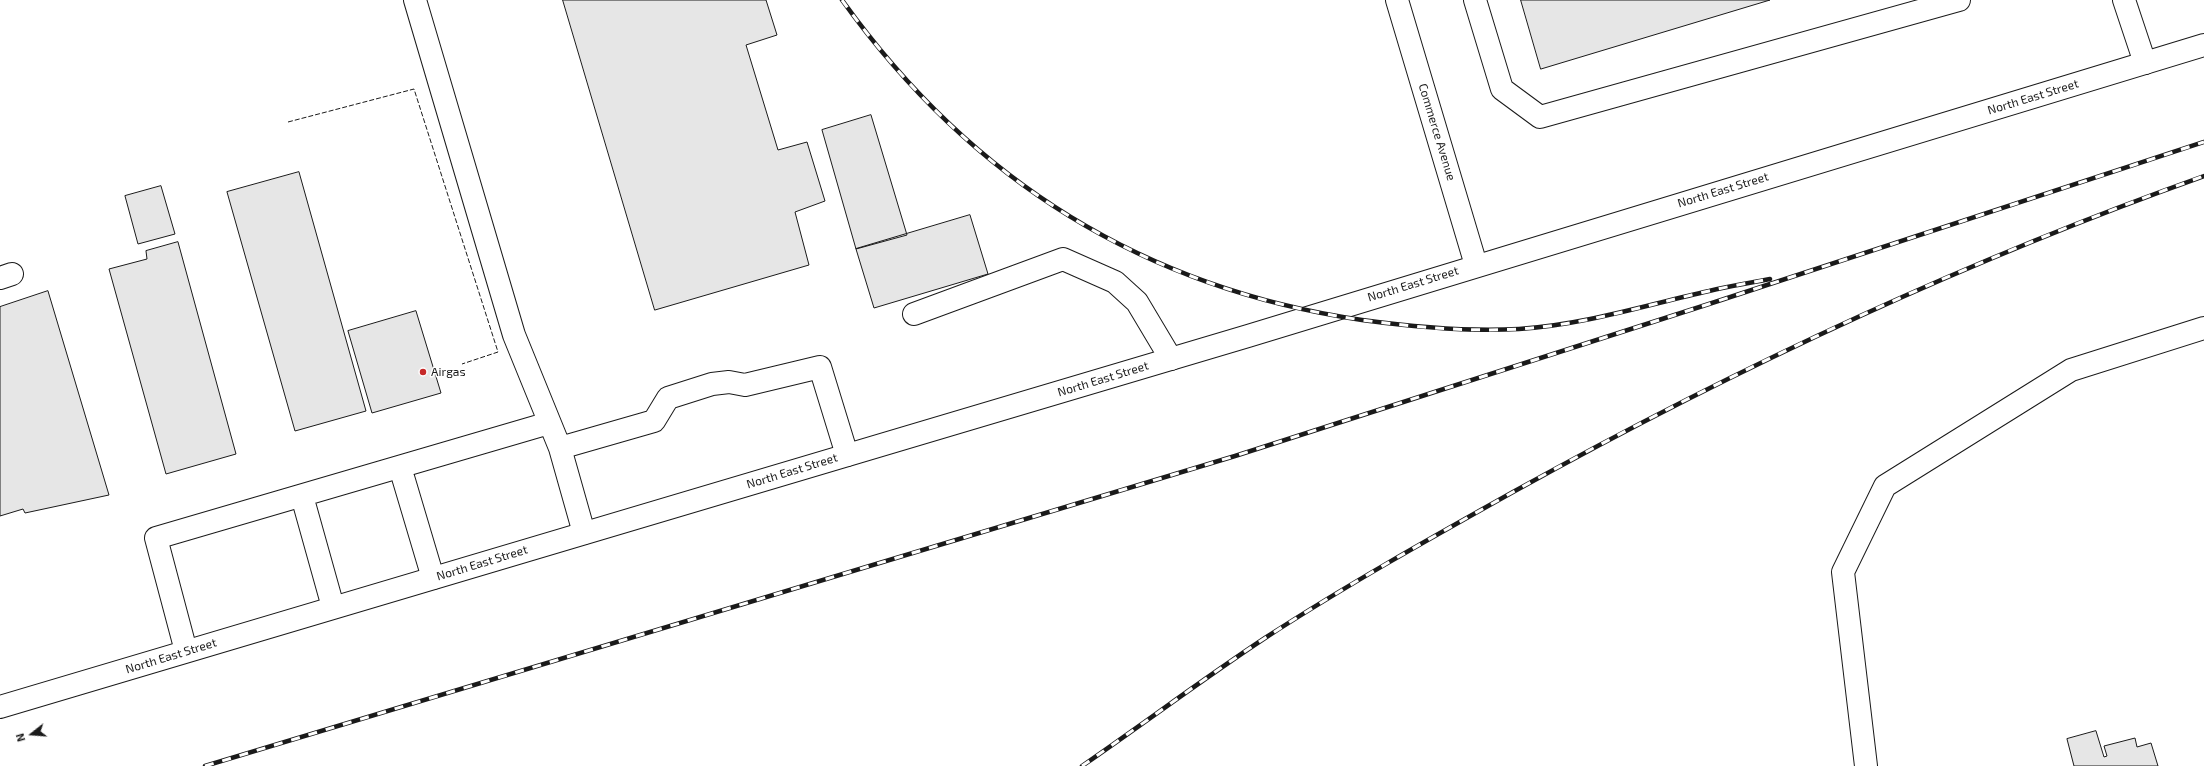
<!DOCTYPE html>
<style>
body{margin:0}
#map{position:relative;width:2204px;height:766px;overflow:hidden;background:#fff;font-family:"Exo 2",sans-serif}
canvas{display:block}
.north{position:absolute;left:12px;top:714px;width:40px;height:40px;-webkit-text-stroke:3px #fff;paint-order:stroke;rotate:253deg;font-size:11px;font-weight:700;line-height:16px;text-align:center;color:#1a1a1a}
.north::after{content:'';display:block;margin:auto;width:14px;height:18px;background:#1a1a1a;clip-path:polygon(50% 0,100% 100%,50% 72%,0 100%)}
</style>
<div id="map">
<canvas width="2204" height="766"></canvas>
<div class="north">N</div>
</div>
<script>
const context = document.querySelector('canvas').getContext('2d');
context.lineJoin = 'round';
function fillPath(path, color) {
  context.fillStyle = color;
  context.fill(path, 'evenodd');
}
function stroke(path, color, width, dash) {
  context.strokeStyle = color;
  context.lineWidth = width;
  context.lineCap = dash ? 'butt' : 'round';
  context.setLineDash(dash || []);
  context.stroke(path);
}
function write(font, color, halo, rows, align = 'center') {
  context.font = font + ' "Exo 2",sans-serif';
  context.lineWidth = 3;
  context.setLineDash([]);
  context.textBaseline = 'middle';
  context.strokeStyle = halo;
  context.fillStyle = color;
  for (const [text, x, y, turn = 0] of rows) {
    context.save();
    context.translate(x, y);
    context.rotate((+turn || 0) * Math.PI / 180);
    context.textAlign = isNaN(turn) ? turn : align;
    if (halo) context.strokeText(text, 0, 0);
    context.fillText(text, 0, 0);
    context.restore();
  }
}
const building = new Path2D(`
 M 563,0 L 766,0 L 777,35 L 746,45 L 778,150 L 807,142 L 825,201 L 795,212 L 809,265 L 655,310 Z
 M 1521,0 L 1770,0 L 1541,69 Z
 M 871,115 L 907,235 L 856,249 L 822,130 Z
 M 299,172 L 366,411 L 295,431 L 227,192 Z
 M 161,186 L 175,234 L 138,244 L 125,196 Z
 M 970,215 L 988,274 L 874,308 L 856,249 Z
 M 178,242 L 236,454 L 166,474 L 109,269 L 147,259 L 146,251 Z
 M 48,291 L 109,495 L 25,513 L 23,509 L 0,516 L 0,307 Z
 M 416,311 L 441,393 L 372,413 L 348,331 Z
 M 2096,731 L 2104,757 L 2107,756 L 2104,746 L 2135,738 L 2137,747 L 2151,743 L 2158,766 L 2074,766 L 2067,739 Z`);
fillPath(building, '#e6e6e6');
stroke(building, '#1a1a1a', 1);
const minor = new Path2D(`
 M 415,0 L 514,335 L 560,448 L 584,533
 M 1397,0 L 1476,265
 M 1475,0 L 1502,89 L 1540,117 L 1959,0
 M 2124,0 L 2145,63
 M 0,278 L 12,274
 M 914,314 L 1063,259 L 1115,282 L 1137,302 L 1171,359
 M 560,448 L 654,421 L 668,398 L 712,384 L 729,382 L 745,385 L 820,367 L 847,455
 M 400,467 L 433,578
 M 302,496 L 333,607
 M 186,651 L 156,538 L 549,423
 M 1866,766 L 1843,572 L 1885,486 L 2071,370 L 2204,328`);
const major = new Path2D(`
 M 0,707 L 1248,336 L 2204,45`);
stroke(minor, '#1a1a1a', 24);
stroke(major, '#1a1a1a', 24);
stroke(minor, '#fff', 22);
stroke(major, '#fff', 22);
const rail = new Path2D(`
 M 842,0 C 971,180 1143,288 1362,320 C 1414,327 1466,332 1519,329 C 1584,325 1646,305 1709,291 C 1729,286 1750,283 1770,279
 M 205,766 L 1235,456 L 1712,303 L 2204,142
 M 1082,766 C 1143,724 1203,679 1265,638 C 1345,586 1429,539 1513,492 C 1734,369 1965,261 2204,176`);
stroke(rail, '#1a1a1a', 4.5);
stroke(rail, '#fff', 3, [9]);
stroke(new Path2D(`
 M 288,122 L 414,89 L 498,352 L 462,364`), '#1a1a1a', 1, [5, 2]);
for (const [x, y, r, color] of [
 [423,372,4,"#c62828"]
]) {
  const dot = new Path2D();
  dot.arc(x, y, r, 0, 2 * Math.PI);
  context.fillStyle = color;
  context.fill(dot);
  stroke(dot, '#fff', 1.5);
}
write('12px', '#1a1a1a', '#fff', [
 ["North East Street",2033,97,-17],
 ["Commerce Avenue",1437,132,73],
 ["North East Street",1723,190,-17],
 ["North East Street",1413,284,-17],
 ["North East Street",1103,379,-17],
 ["North East Street",792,471,-17],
 ["North East Street",482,563,-17],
 ["North East Street",171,656,-17]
]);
write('12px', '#1a1a1a', '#fff', [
 ["Airgas",431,372]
], 'left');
</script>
